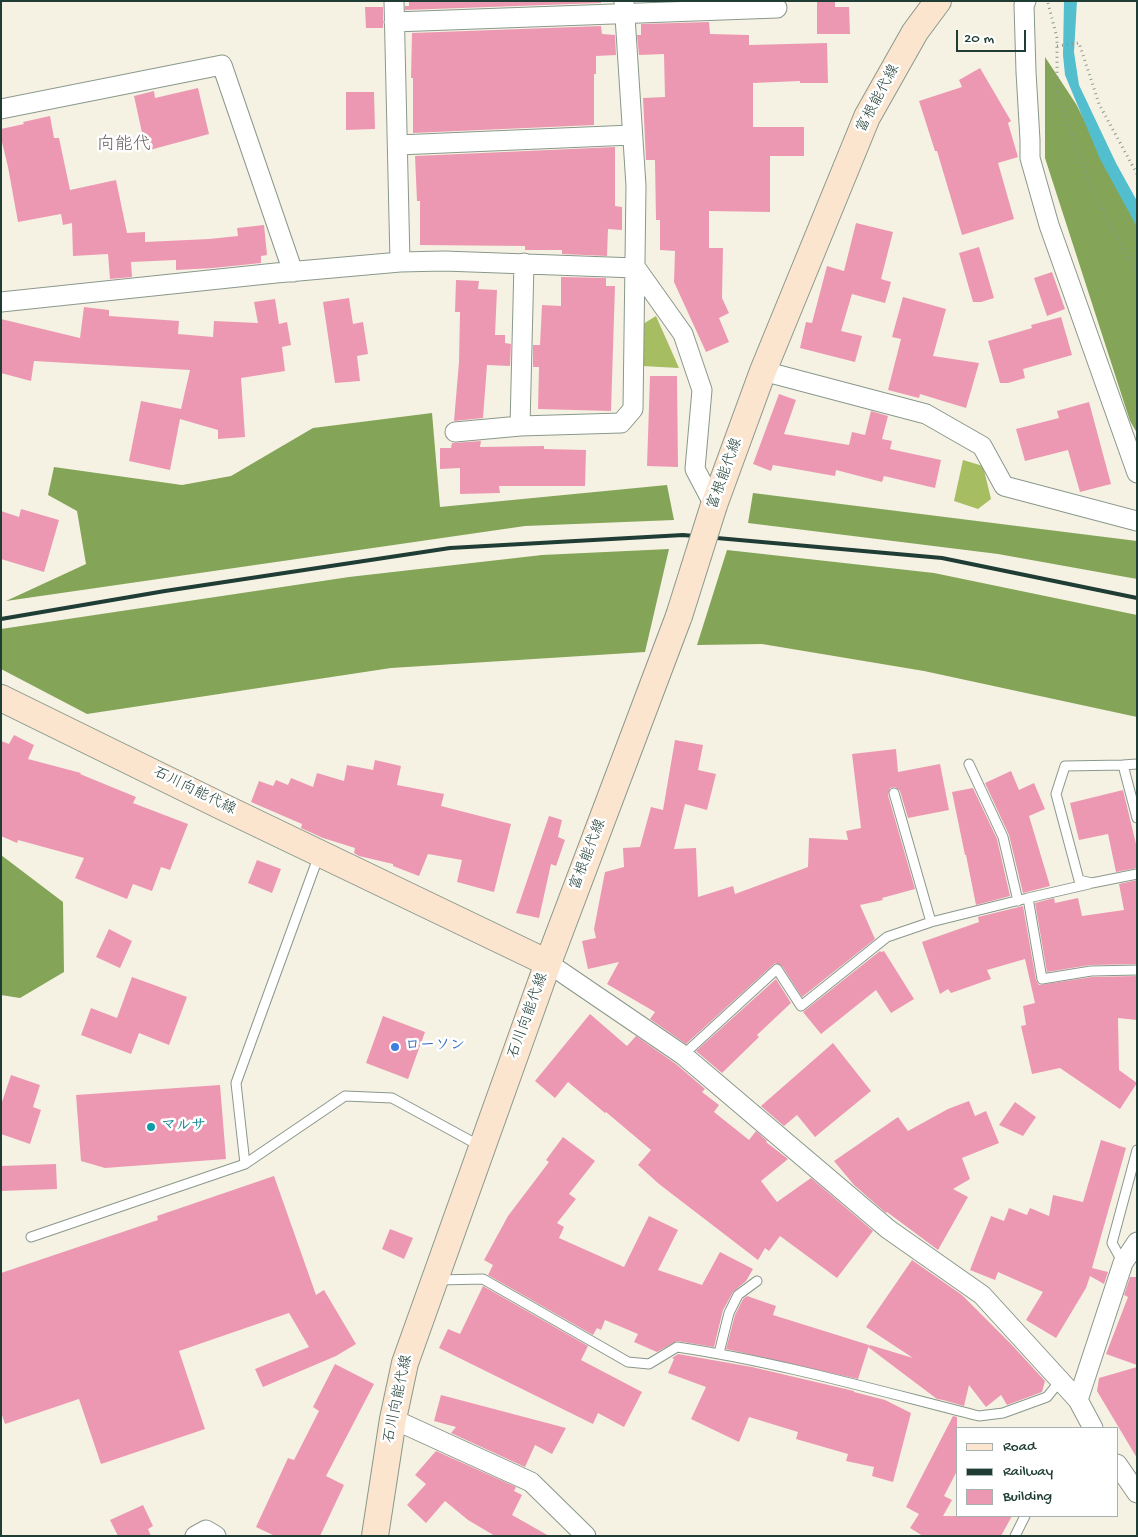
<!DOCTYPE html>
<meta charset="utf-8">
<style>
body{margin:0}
#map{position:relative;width:1138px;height:1537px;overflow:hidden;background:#f5f2e3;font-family:"Gochi Hand",sans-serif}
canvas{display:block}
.frame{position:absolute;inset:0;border:2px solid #1f3d34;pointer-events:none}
.legend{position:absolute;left:956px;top:1427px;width:162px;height:90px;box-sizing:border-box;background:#fff;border:1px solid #a5b1ae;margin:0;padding:6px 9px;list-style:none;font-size:15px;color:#1f3d34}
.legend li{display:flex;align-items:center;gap:10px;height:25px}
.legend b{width:25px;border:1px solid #a5b1ae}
.scale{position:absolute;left:956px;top:30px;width:70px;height:22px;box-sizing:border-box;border:2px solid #1f3d34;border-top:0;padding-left:6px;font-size:15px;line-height:18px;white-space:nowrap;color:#1f3d34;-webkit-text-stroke:4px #fff;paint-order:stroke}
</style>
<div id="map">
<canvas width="1138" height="1537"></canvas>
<div class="frame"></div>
<ul class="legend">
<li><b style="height:6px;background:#fbe5cf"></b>Road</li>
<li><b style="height:6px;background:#1f3d34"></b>Railway</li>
<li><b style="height:14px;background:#ed98b2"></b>Building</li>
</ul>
<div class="scale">20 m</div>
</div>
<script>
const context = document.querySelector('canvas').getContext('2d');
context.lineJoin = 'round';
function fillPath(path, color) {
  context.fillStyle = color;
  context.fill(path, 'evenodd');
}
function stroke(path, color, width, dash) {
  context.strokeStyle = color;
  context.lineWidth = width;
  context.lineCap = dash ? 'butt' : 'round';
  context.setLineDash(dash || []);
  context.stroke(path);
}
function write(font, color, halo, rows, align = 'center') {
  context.font = font + ' "Gochi Hand","Klee One",sans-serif';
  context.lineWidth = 5;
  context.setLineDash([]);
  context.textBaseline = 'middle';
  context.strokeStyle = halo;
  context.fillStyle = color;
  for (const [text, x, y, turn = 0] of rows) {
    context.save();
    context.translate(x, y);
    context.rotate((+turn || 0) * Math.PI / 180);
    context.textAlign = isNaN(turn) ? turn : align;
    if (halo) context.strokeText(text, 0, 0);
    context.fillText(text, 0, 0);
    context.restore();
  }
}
fillPath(new Path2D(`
 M 656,316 L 679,368 L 642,366 L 643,324 Z
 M 963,460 L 983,466 L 991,499 L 978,509 L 954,501 Z`), '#a6bd62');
fillPath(new Path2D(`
 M 1045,57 L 1076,104 L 1137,222 L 1137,433 L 1130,421 L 1045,158 Z
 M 432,413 L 440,507 L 667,485 L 674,520 L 525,526 L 6,601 L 86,564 L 77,511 L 48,495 L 54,467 L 182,485 L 231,476 L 313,428 Z
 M 753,493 L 1137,541 L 1137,579 L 998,554 L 748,523 Z
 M 669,549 L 645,652 L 391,668 L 87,714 L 1,669 L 1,629 L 349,577 L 542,555 Z
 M 727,550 L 934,573 L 1137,615 L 1137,717 L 924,671 L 762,644 L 697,645 Z
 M 1,855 L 63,902 L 64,972 L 20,998 L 1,995 Z`), '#84a458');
fillPath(new Path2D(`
 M 1064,1 L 1077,1 L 1074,52 L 1079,85 L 1116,163 L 1137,201 L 1137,227 L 1100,159 L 1065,75 L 1063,55 Z`), '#53bece');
fillPath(new Path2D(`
 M 409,1 L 601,1 L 601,3 L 405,10 L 405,6 L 409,6 Z
 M 817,1 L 835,1 L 835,7 L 849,7 L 850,34 L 817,34 Z
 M 365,7 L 383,7 L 383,28 L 366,28 Z
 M 709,22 L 710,34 L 749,35 L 749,45 L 827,43 L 828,83 L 800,83 L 800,81 L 753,83 L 753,127 L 804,127 L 804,156 L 770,156 L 770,212 L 709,211 L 709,248 L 723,248 L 722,298 L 729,313 L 719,318 L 729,342 L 706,352 L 674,282 L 675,251 L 660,250 L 660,220 L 656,220 L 655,160 L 646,160 L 643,98 L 665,97 L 664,54 L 639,55 L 637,35 L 641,35 L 641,24 Z
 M 601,26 L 602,34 L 615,35 L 616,55 L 596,56 L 596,74 L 594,74 L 594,125 L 413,133 L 413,78 L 411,78 L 412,33 Z
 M 980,68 L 1011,121 L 1008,123 L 1018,157 L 998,163 L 1014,219 L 962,235 L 937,151 L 935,151 L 919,101 L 962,87 L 959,80 Z
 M 198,88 L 209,134 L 146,151 L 134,96 L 154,91 L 155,98 Z
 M 346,92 L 374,92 L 375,129 L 346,130 Z
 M 50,116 L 54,138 L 59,138 L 70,190 L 116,180 L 127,233 L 145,232 L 145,242 L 209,239 L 238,236 L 237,228 L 264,225 L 267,255 L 261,256 L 261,263 L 213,268 L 176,270 L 176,260 L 131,262 L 132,277 L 110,279 L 108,254 L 73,256 L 72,223 L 63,225 L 61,214 L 18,222 L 8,167 L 1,138 L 1,129 L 24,124 L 23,122 Z
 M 615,147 L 615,206 L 622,207 L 622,230 L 608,229 L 607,256 L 562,254 L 562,250 L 525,250 L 525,246 L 420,245 L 420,201 L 417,201 L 415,156 Z
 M 856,223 L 893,232 L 881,279 L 891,282 L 885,303 L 852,294 L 841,331 L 862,336 L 855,362 L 800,348 L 806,322 L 812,323 L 827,266 L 844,271 Z
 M 979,247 L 994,298 L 981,302 L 973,302 L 959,253 Z
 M 1052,272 L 1065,309 L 1047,316 L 1034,278 Z
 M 561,277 L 606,278 L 606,286 L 615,286 L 611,411 L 538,409 L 539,367 L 533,367 L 533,345 L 540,345 L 542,305 L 561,306 Z
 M 456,280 L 479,281 L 478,289 L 497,290 L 495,335 L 505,335 L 505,343 L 511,344 L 510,366 L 487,365 L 483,418 L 454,421 L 459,362 L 460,312 L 455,312 Z
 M 903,297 L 946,309 L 933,356 L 979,363 L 966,408 L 920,394 L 919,398 L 888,390 L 901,339 L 892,337 Z
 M 349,298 L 353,324 L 363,322 L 368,354 L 357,356 L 360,381 L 335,383 L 323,302 Z
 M 275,299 L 279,324 L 287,322 L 291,345 L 282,347 L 285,371 L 241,378 L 245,437 L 218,439 L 218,430 L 180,419 L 170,470 L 129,461 L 141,401 L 181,409 L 190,370 L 34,361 L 31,381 L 1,373 L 1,319 L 80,338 L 84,307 L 109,310 L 109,316 L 179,321 L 178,334 L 213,337 L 214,321 L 258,323 L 254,302 Z
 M 1061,317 L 1072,355 L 1023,369 L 1025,378 L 1008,383 L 1000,383 L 988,341 L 1032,328 L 1031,325 Z
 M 650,376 L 677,376 L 678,467 L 647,466 Z
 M 779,394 L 796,400 L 784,434 L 849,445 L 852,432 L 865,435 L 871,411 L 888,416 L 882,439 L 892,441 L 890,449 L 941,460 L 935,488 L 884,476 L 882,482 L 836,470 L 835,476 L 773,465 L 771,471 L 753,464 Z
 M 1089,402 L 1111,484 L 1080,492 L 1068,450 L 1025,461 L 1016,429 L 1059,418 L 1057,411 Z
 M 481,441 L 480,447 L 544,446 L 544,449 L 586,450 L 585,486 L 499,486 L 500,493 L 460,494 L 460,468 L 440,469 L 440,448 L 451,448 L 452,443 Z
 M 21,509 L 59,520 L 44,572 L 1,559 L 1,511 L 19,517 Z
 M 14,735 L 34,745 L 28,759 L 81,773 L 80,774 L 136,797 L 133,803 L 188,824 L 170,870 L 161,867 L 152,891 L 133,884 L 127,899 L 75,878 L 84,858 L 18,840 L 17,843 L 1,836 L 1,741 L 9,744 Z
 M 675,740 L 703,745 L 698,770 L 716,774 L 707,810 L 685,804 L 674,849 L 696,848 L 698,897 L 733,886 L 735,894 L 808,867 L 809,838 L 848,840 L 846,831 L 861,828 L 852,754 L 896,749 L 898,772 L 940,764 L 949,810 L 908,818 L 900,791 L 895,787 L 890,788 L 888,795 L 915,889 L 882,898 L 883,900 L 860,905 L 875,939 L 802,997 L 782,966 L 775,963 L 686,1044 L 650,1019 L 655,1012 L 607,984 L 619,962 L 588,969 L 582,941 L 596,938 L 594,929 L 605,872 L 624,867 L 623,848 L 640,847 L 651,807 L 663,810 Z
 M 375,760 L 401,766 L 397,785 L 444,794 L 441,806 L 511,824 L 494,892 L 457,882 L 462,860 L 428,854 L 419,876 L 393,866 L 393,864 L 359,856 L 354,853 L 355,848 L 323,838 L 301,828 L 302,824 L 251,802 L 259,781 L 273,786 L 276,780 L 288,785 L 291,778 L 313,787 L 317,773 L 344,781 L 347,765 L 373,770 Z
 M 1011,771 L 1019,790 L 1034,783 L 1045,809 L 1029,816 L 1050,886 L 1023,893 L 1009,835 L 985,783 Z
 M 973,788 L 997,839 L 1010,896 L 976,905 L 966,855 L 965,855 L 952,792 Z
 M 1123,790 L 1137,848 L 1137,868 L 1116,872 L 1108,834 L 1079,840 L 1070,803 Z
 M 549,816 L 562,820 L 558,837 L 565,840 L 556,866 L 551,864 L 539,918 L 516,913 Z
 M 257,860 L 281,869 L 272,893 L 248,883 Z
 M 1137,880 L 1137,964 L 1090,965 L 1047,972 L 1035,903 L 1054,898 L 1055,903 L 1078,898 L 1082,916 L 1124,910 L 1119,884 Z
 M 1023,906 L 1036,980 L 1039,985 L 1092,977 L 1137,976 L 1137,1020 L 1118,1018 L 1119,1070 L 1137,1083 L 1120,1109 L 1060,1068 L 1032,1074 L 1021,1026 L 1026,1025 L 1023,1006 L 1035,1003 L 1025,959 L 987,970 L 991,979 L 951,993 L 948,989 L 940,994 L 922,942 L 979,922 L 978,917 Z
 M 109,929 L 132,941 L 120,968 L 96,957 Z
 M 880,951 L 881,952 L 884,951 L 914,999 L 891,1013 L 876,990 L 821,1034 L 803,1012 Z
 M 132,977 L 187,997 L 169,1045 L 139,1033 L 131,1054 L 81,1035 L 91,1008 L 117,1018 Z
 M 776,979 L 791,1003 L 757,1035 L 759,1037 L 722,1073 L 696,1051 Z
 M 590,1014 L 627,1046 L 636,1036 L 676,1064 L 705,1089 L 702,1092 L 719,1105 L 714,1112 L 749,1140 L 756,1131 L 767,1141 L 766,1142 L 788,1159 L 761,1181 L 777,1202 L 811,1178 L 873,1231 L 837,1278 L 780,1236 L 769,1251 L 765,1248 L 758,1260 L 659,1184 L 638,1165 L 651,1150 L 606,1112 L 605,1113 L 568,1082 L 555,1098 L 535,1081 Z
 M 383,1016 L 425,1032 L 408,1079 L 366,1063 Z
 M 833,1043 L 871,1091 L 815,1137 L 797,1115 L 784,1126 L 761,1106 Z
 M 11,1075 L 40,1085 L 33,1107 L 41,1110 L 30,1144 L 1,1134 L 1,1105 Z
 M 220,1085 L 226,1159 L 105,1168 L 81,1161 L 76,1095 Z
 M 969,1101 L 975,1116 L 986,1111 L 999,1143 L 962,1158 L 970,1179 L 953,1189 L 968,1197 L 938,1250 L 887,1212 L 886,1213 L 854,1185 L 834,1161 L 898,1117 L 908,1131 L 948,1109 Z
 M 1015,1102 L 1036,1117 L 1023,1136 L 999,1125 Z
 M 563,1137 L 595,1161 L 569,1194 L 576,1199 L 557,1223 L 564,1227 L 559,1238 L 624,1267 L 649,1216 L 678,1230 L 658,1270 L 702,1285 L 720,1252 L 753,1269 L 746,1281 L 733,1292 L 723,1310 L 714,1347 L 677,1341 L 657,1352 L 634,1342 L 638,1334 L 605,1320 L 601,1330 L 597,1328 L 593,1335 L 488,1275 L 493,1265 L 484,1260 L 508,1216 L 549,1162 L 546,1160 Z
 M 1101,1140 L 1126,1148 L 1092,1268 L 1108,1272 L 1104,1284 L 1090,1276 L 1086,1288 L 1056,1338 L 1026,1320 L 1043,1292 L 998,1272 L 995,1280 L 970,1270 L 991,1216 L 1004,1221 L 1009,1208 L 1027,1215 L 1030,1208 L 1049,1216 L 1053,1195 L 1083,1202 Z
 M 56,1164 L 57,1189 L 1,1191 L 1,1166 Z
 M 274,1176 L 316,1295 L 324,1290 L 356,1344 L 336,1356 L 263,1387 L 255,1369 L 309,1347 L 289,1313 L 179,1351 L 205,1429 L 101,1464 L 79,1399 L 5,1424 L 1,1412 L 1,1273 L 158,1220 L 157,1216 Z
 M 390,1229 L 413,1238 L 404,1259 L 382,1249 Z
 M 912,1260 L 962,1295 L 1011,1344 L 1045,1381 L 1042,1392 L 1007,1405 L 1001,1395 L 986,1407 L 969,1385 L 964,1406 L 943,1400 L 937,1399 L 868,1347 L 870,1345 L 913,1358 L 866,1327 Z
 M 1130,1277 L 1137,1277 L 1137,1365 L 1106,1354 L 1128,1297 L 1124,1295 Z
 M 483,1286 L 588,1346 L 581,1360 L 642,1392 L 624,1427 L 598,1413 L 593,1424 L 439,1348 L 448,1329 L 460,1334 Z
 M 747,1296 L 776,1306 L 773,1315 L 869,1345 L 858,1379 L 726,1349 L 735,1315 L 743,1299 Z
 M 678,1354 L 752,1367 L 854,1391 L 854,1392 L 885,1400 L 911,1413 L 893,1482 L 872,1476 L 874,1467 L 846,1461 L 848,1454 L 796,1439 L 798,1432 L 749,1417 L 739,1442 L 691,1419 L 706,1387 L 668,1373 L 674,1359 L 672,1358 Z
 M 335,1364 L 374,1384 L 326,1476 L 344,1485 L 320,1536 L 275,1536 L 256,1527 L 288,1458 L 294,1460 L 319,1411 L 313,1407 Z
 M 1137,1367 L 1137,1458 L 1097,1391 L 1099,1378 Z
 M 441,1395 L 566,1428 L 552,1454 L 535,1445 L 525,1467 L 451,1433 L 456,1427 L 434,1421 Z
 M 953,1416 L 957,1417 L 957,1471 L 944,1496 L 952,1500 L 943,1516 L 1012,1516 L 1001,1536 L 923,1536 L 910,1528 L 919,1514 L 906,1507 Z
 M 436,1451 L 516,1487 L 514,1491 L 522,1495 L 512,1515 L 549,1536 L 495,1536 L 468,1520 L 445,1501 L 426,1523 L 407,1505 L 426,1484 L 415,1475 Z
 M 143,1505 L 153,1526 L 148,1529 L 151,1536 L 118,1536 L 110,1520 Z`), '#ed98b2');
const lane = new Path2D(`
 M 969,764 L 1003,837 L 1018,901
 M 1123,765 L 1137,764
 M 894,793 L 931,922
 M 1137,818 L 1123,765 L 1065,766 L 1056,794 L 1079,880 L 1092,883 L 1137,874
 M 1089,884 L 1028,898 L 1042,979 L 1091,971 L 1137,970
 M 683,1055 L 777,969 L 801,1006 L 887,937 L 931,922 L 1028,898
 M 245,1164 L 236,1083 L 319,855
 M 31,1237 L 245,1164 L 345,1096 L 392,1098 L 480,1146
 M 1123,1263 L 1112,1243 L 1137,1150
 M 439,1280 L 483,1279 L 628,1362 L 649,1364 L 677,1347 C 779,1362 879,1391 979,1416 L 1003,1413 L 1047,1397 L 1060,1381
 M 719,1353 L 729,1313 L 738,1295 L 757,1281
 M 1015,1536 L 1025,1516`);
const street = new Path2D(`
 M 394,1 L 400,262
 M 1026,1 L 1024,5 L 1026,72 L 1030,140 L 1030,158 L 1049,225 L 1137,473
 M 394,22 L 777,8
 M 1,109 L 222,65 L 293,272
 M 398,145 L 632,135
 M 636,268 L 683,334 L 702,390 L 695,469 L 714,505
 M 1,302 L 276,273 L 400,262 L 444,261 L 636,268
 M 763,371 L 926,414 L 982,446 L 1004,486 L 1137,521
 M 520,426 L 524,263
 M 455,432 L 520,426 L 621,423 L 633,409 L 636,186 L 624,1
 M 548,963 L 683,1055 L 888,1229 L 982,1295 L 1078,1400 L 1093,1428
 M 1078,1400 L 1123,1263 L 1137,1242
 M 393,1419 L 531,1482 L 586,1536
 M 1117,1464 L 1137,1493
 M 195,1536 L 206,1530 L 216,1536`);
const secondary = new Path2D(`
 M 714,505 L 763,371 L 867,117 L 915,32 L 938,1
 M 1,698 L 221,806 L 548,963
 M 375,1536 L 393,1419 L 405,1363 L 548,963 L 679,616`);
stroke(lane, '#8a988c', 11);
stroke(street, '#8a988c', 21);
stroke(secondary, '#8a988c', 28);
stroke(new Path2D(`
 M 1048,3 L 1057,38 L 1057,92 L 1093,193 L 1137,274
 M 1057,46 L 1079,43 L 1099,104 L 1137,174`), '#8a988c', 3, [1, 4]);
stroke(lane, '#fff', 9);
stroke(street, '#fff', 19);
stroke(secondary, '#fbe5cf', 26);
stroke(new Path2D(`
 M 1,619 L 165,591 L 450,548 L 683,535 L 942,558 L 1137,598`), '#1f3d34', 4);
const secondaryBridge = new Path2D(`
 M 679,616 L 714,505`);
stroke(secondaryBridge, '#8a988c', 28, []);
stroke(secondaryBridge, '#fbe5cf', 26);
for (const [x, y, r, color] of [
 [395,1047,5,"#3f7fe0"],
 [151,1127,5,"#0f9aa8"]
]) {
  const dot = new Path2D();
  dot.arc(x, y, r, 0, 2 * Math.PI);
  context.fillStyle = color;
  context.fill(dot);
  stroke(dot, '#fff', 2);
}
write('15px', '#1f3d34', '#fff', [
 ["富根能代線",879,99,-62],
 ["富根能代線",726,474,-70],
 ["石川向能代線",194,792,26],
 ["富根能代線",589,855,-69],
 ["石川向能代線",529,1016,-70],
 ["石川向能代線",399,1399,-78]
]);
write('bold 15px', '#366cbe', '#fff', [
 ["ローソン",405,1047]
], 'left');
write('bold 15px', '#0d838f', '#fff', [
 ["マルサ",161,1127]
], 'left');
write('18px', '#675d60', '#fff', [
 ["向能代",124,146]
]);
</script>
